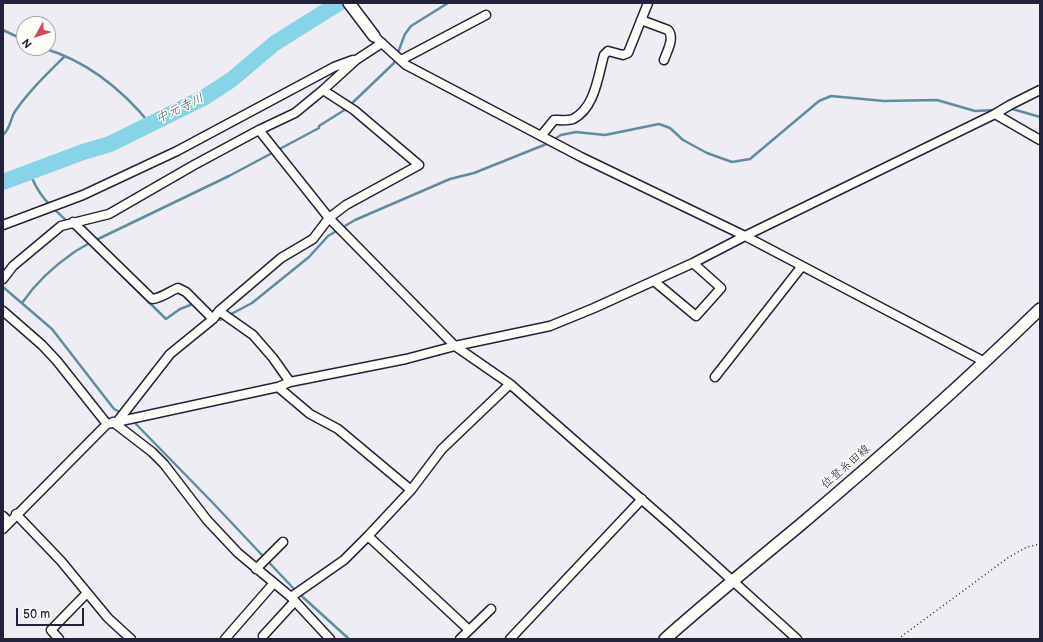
<!DOCTYPE html>
<meta charset="utf-8">
<style>
body{margin:0}
#map{position:relative;width:1043px;height:642px;overflow:hidden;background:#efedf3;font-family:"Balsamiq Sans",sans-serif}
canvas{display:block}
.frame{position:absolute;inset:0;border:4px solid #22223b;pointer-events:none}
.north{position:absolute;left:16px;top:16px;width:40px;height:40px;box-sizing:border-box;background:#fdfcf7;border:1px solid #a5a5ac;border-radius:50%;rotate:231deg;font-size:11px;font-weight:700;line-height:16px;text-align:center;color:#22223b}
.north::after{content:'';display:block;margin:auto;width:14px;height:18px;background:#d1495b;clip-path:polygon(50% 0,100% 100%,50% 72%,0 100%)}
.scale{position:absolute;left:16px;top:608px;width:68px;height:18px;box-sizing:border-box;border:2px solid #22223b;border-top:0;padding-left:5px;font-size:12px;line-height:14px;white-space:nowrap;color:#22223b;-webkit-text-stroke:3px #fdfcf7;paint-order:stroke}
</style>
<div id="map">
<canvas width="1043" height="642"></canvas>
<div class="frame"></div>
<div class="north">N</div>
<div class="scale">50 m</div>
</div>
<script>
const context = document.querySelector('canvas').getContext('2d');
context.lineJoin = 'round';
function stroke(path, color, width, dash) {
  context.strokeStyle = color;
  context.lineWidth = width;
  context.lineCap = dash ? 'butt' : 'round';
  context.setLineDash(dash || []);
  context.stroke(path);
}
function write(font, color, halo, rows, align = 'center') {
  context.font = font + ' "Balsamiq Sans","Klee One",sans-serif';
  context.lineWidth = 3;
  context.setLineDash([]);
  context.textBaseline = 'middle';
  context.strokeStyle = halo;
  context.fillStyle = color;
  for (const [text, x, y, turn = 0] of rows) {
    context.save();
    context.translate(x, y);
    context.rotate((+turn || 0) * Math.PI / 180);
    context.textAlign = isNaN(turn) ? turn : align;
    if (halo) context.strokeText(text, 0, 0);
    context.fillText(text, 0, 0);
    context.restore();
  }
}
stroke(new Path2D(`
 M 3,30 L 24,40
 M 43,48 C 87,61 122,89 151,125
 M 1009,108 L 1040,117
 M 3,135 C 10,129 10,121 14,113 C 28,92 46,75 64,57
 M 553,140 L 561,135 L 576,132 L 605,135 L 659,124 L 670,128 L 683,140 L 707,153 L 732,162 L 750,159 L 819,101 L 831,96 L 884,101 L 937,100 L 975,111 L 996,110
 M 30,173 C 39,197 50,205 68,222
 M 84,238 L 166,319 L 180,309 L 193,304
 M 94,241 L 229,176 L 319,128 L 319,126 L 346,109 L 394,63 L 405,34 L 411,26 L 448,3
 M 3,287 L 52,329 L 114,409 L 122,413
 M 22,303 C 35,284 54,266 73,253 C 78,249 84,247 89,243
 M 216,318 L 220,320 L 252,303 L 309,257 L 328,236 L 355,220 L 450,179 L 474,173 L 549,143
 M 133,421 L 212,502 L 295,590 L 349,639`), '#5e8da1', 2.5);
stroke(new Path2D(`
 M 3,182 L 83,152 L 110,144 L 205,97 L 231,80 L 275,43 L 339,3`), '#86d4e5', 16);
const street = new Path2D(`
 M 641,20 L 668,30 C 675,38 667,51 664,60
 M 374,36 L 406,65 L 581,157 L 745,236 L 985,362
 M 401,60 L 486,15
 M 995,114 L 1040,140
 M 259,130 L 329,218 L 455,346 L 510,384 L 672,526 L 797,639
 M 541,136 L 554,120 C 559,120 568,121 573,119 C 595,108 598,76 604,55 L 608,51 L 623,55 L 628,53 L 648,3
 M 73,222 L 152,299 C 162,298 168,292 178,288 L 186,292 L 213,319
 M 3,225 L 83,195 L 177,151 L 334,67 L 353,60
 M 3,279 L 13,266 L 61,226 L 109,214 L 194,165 L 259,130 L 295,113 L 323,90 L 356,60 L 382,43
 M 654,281 L 696,316 L 721,288 L 693,263
 M 3,311 L 42,345 L 57,361 L 107,424
 M 219,311 L 253,335 L 273,358 L 290,382
 M 715,377 L 802,266
 M 278,387 L 310,414 L 338,429 L 411,490
 M 113,422 L 152,452 L 164,464 L 207,520 L 238,553 L 291,597 L 330,639
 M 117,422 L 170,354 L 213,319 L 219,311 L 281,258 L 313,239 L 329,218 L 346,205 L 419,165 L 354,110 L 323,90
 M 16,514 L 61,561 L 108,618 L 131,639
 M 3,516 L 9,522
 M 3,529 L 107,424 L 278,387 L 290,382 L 406,359 L 455,346 L 550,326 L 594,308 L 693,263 L 745,236 L 995,114 L 1010,105 L 1040,90
 M 368,536 L 411,490 L 442,449 L 510,384
 M 256,569 L 283,542
 M 291,597 L 344,560 L 368,536 L 469,630
 M 263,636 L 295,601
 M 59,639 L 51,630 L 87,593
 M 225,639 L 273,584
 M 460,639 L 491,609
 M 510,639 L 642,499`);
const secondary = new Path2D(`
 M 349,3 L 374,36
 M 665,639 C 709,600 754,563 799,526 C 882,456 963,384 1040,309`);
stroke(street, '#22223b', 11);
stroke(secondary, '#22223b', 14);
stroke(new Path2D(`
 M 898,639 L 1009,557 L 1027,547 L 1040,544`), '#22223b', 1.5, [1, 3]);
stroke(street, '#fdfcf7', 8);
stroke(secondary, '#fdfcf7', 11);
write('12px', '#22223b', '#fdfcf7', [
 ["位登糸田線",846,467,-41]
]);
write('italic 13px', '#40576e', '#fdfcf7', [
 ["中元寺川",180,109,-26]
]);
</script>
